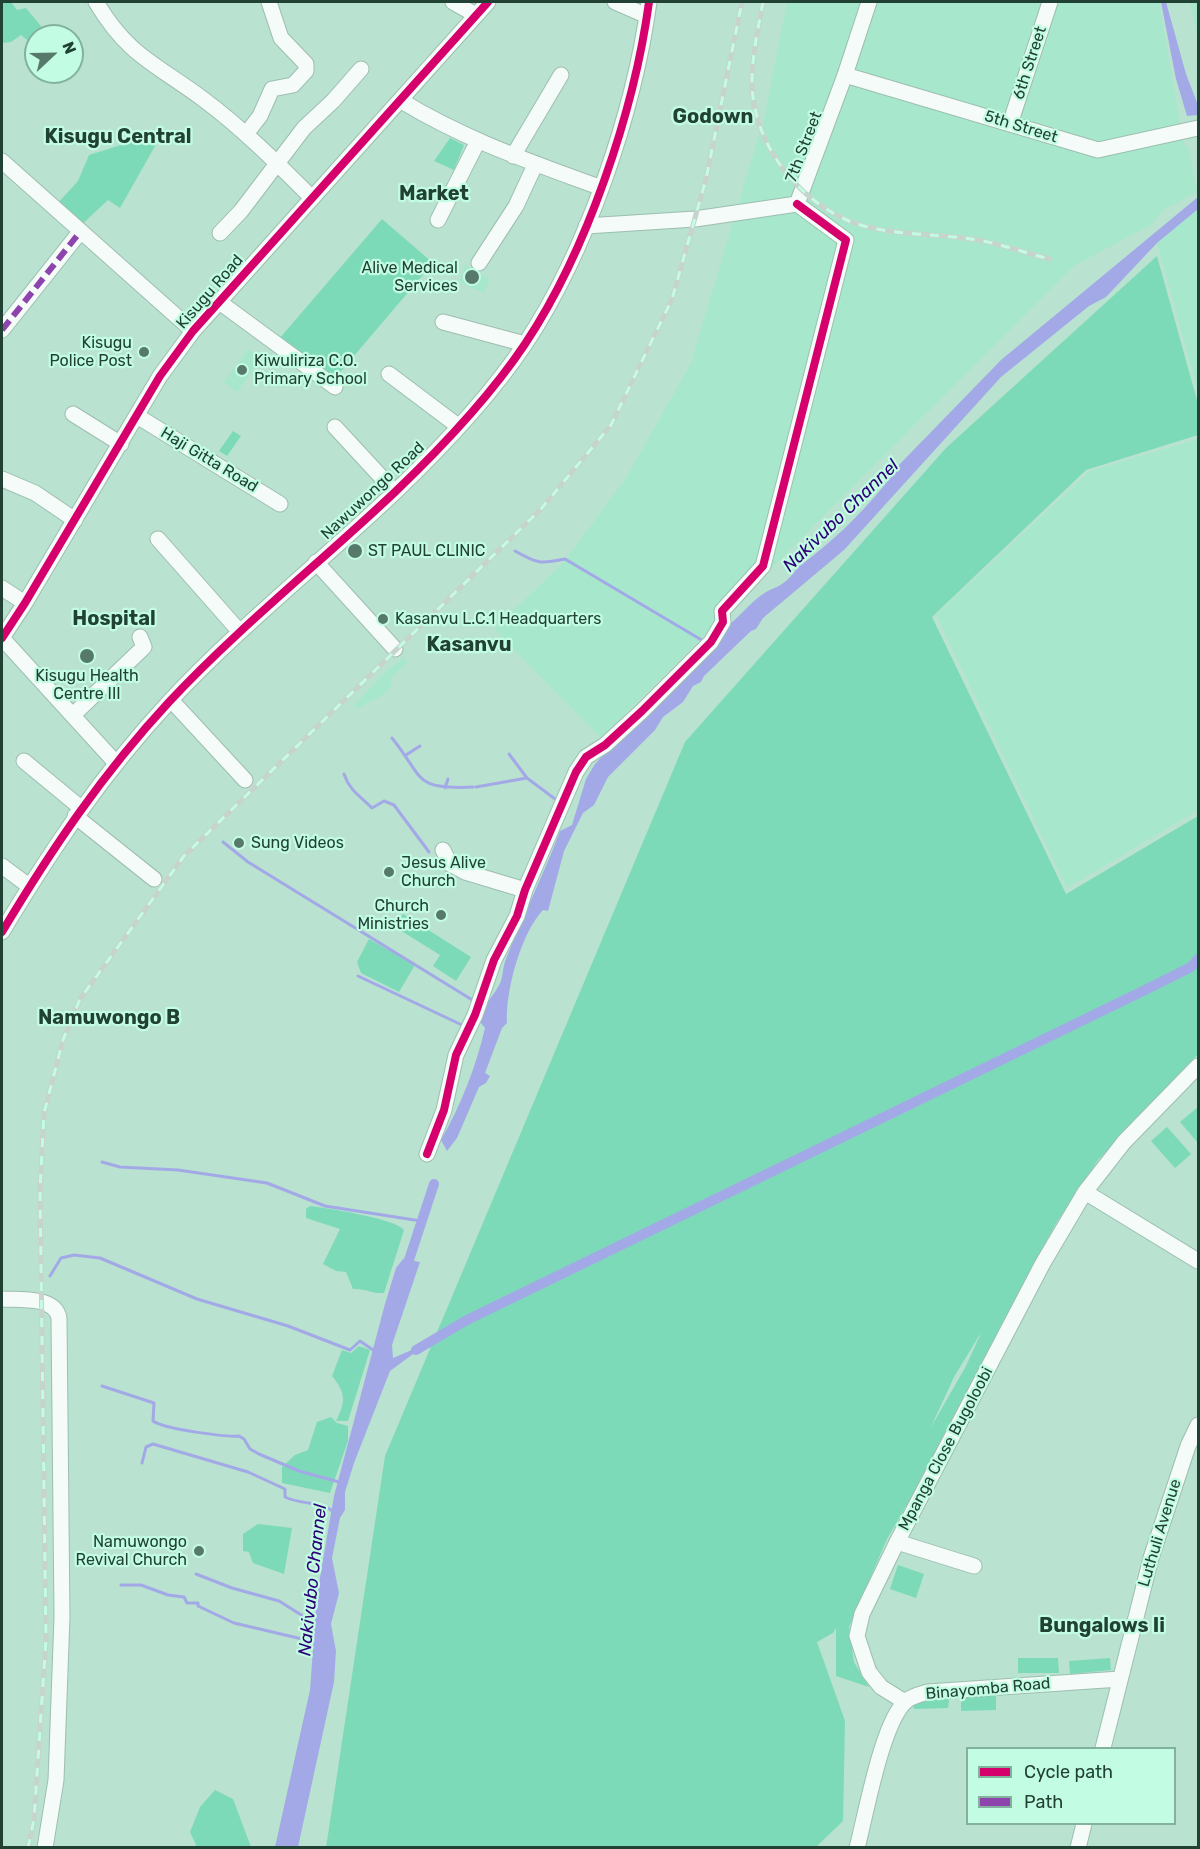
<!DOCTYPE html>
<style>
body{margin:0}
#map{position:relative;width:1200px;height:1849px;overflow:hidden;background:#b9e2d0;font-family:Rubik,sans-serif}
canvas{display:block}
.frame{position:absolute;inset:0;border:3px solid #224135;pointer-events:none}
.legend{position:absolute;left:966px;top:1747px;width:210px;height:78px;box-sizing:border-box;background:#c2fde3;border:2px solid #82b29d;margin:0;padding:8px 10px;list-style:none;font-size:18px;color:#224135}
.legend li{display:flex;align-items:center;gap:12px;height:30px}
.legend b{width:30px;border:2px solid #82b29d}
.north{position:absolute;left:24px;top:24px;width:60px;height:60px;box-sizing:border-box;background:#c2fde3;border:2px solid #82b29d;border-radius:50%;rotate:68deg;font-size:16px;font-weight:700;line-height:24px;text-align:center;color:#224135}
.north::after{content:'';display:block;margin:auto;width:21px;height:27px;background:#57796b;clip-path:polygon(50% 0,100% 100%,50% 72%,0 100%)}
</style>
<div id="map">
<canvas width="1200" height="1849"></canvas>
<div class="frame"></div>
<ul class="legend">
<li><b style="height:8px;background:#d6006c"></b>Cycle path</li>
<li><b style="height:8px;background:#8e44ad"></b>Path</li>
</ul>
<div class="north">N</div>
</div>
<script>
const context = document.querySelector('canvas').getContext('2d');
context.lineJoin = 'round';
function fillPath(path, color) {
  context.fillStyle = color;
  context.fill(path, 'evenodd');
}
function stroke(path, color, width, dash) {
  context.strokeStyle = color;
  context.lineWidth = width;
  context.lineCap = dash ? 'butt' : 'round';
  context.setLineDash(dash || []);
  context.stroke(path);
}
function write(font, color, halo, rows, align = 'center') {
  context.font = font + ' Rubik,sans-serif';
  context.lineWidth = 4.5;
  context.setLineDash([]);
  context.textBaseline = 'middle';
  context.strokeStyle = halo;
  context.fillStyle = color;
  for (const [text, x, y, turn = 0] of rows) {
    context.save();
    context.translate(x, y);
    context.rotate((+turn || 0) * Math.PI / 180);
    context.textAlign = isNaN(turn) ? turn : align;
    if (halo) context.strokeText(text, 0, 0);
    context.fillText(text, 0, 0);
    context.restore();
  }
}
fillPath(new Path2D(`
 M 787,2 L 1159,2 L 1184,146 L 1188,145 L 1197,192 L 1163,210 L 1151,225 L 1075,265 L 601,738 L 494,629 L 563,563 L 626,478 L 691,363 L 765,115 Z
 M 1190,2 L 1198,2 L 1198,39 Z
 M 1198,208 L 1198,391 L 1157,243 Z
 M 466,265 L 490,280 L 484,293 L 459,282 Z
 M 248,349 L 261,359 L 237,392 L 224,382 Z
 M 1198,439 L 1198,810 L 1067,888 L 936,615 L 1090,471 Z
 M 404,658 L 407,663 L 391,677 L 391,686 L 383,695 L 358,708 L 353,707 L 386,671 Z`), '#a7e8cd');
fillPath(new Path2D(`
 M 2,2 L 11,2 L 17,10 L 26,8 L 45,31 L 36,36 L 32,44 L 21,35 L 11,42 L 2,43 Z
 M 163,132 L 120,208 L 108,200 L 78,228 L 57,204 L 78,181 L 89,155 Z
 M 450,138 L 464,145 L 454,170 L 434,161 Z
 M 382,219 L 433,263 L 331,383 L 279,339 Z
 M 1157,256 L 1198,404 L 1198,435 L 1086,470 L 932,617 L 1066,894 L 1198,816 L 1198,1054 L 1098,1160 L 1055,1225 L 945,1439 L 887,1539 L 849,1627 L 854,1662 L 869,1687 L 836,1676 L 836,1628 L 833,1633 L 817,1642 L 845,1721 L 843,1821 L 816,1847 L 326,1848 L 385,1456 L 685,742 L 946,448 ZM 982,1331 L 966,1366 L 930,1429 L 954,1377 Z
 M 233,431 L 241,436 L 227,456 L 219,451 Z
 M 403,914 L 471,957 L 456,981 L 433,966 L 440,955 L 395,927 Z
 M 369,939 L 415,965 L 399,992 L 361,973 L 357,962 Z
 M 1198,1107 L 1198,1143 L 1180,1122 Z
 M 1167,1127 L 1191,1154 L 1175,1168 L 1151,1141 Z
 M 310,1206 C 327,1208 397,1219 404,1230 L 384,1293 C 372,1294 365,1288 353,1289 L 346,1272 L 336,1271 L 323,1264 L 340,1229 L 306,1218 L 306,1209 Z
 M 359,1346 L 370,1350 L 348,1421 L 336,1421 C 346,1401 346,1393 332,1376 L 342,1350 L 351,1353 Z
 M 331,1417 L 337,1423 L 348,1426 L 348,1441 L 330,1493 L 282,1483 L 282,1467 L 295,1455 L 308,1450 L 317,1422 Z
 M 258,1524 L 292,1528 L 284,1574 L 253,1563 L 249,1552 L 243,1551 L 243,1534 Z
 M 898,1565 L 924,1574 L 916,1598 L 890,1589 Z
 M 1018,1658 L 1058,1658 L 1059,1673 L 1018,1673 Z
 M 1110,1658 L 1111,1670 L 1070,1674 L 1069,1661 Z
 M 950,1694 L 948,1708 L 914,1709 L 913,1704 Z
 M 996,1694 L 996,1710 L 961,1711 L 961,1695 Z
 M 215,1790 L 233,1799 L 251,1847 L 197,1847 L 190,1832 L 200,1807 Z`), '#7ddab8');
fillPath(new Path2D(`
 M 1161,2 L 1166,2 L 1186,74 L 1198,105 L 1198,115 L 1187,116 L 1176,79 Z
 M 1198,197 L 1198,209 L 1157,243 L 1106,297 L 1089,306 L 1001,377 L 844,550 L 763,618 L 756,629 L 751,631 L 704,676 L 701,682 L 693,686 L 683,702 L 663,717 L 655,730 L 608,777 L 594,805 L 583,813 L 564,851 L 548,911 L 543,910 C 521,933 505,992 507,1023 L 502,1028 L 485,1073 L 490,1076 L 486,1083 L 479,1087 L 457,1138 L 447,1151 L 441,1140 C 461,1105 476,1067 485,1028 L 480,1022 C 482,1004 495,996 501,981 C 503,974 503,966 506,959 C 523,915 544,874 560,831 L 572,825 L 586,779 L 595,764 L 721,630 C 737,622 749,602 766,592 C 774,588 783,585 789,578 C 794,574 796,568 801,565 C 832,542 858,517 883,487 C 889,479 895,474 899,465 L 1001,360 Z
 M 403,1259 L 420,1262 L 392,1345 L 393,1358 L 428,1343 L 390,1371 L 354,1463 L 345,1492 L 345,1510 L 340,1518 L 332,1558 L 339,1593 L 331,1624 L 336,1651 L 334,1682 L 298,1847 L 275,1847 L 310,1690 L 317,1595 L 334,1496 L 385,1304 L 396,1268 Z`), '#a3a9e7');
stroke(new Path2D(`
 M 515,551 C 538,564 540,564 565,559 L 705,642
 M 392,738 C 425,779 413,790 473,787
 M 509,754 L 527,778
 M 406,755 L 420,746
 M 344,774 C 349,790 360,796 372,808 L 384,801 L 394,805 L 429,852
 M 476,787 L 527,778 L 559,802
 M 445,788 L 448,779
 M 223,842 L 248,862 L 474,1001
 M 358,976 L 462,1025
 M 102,1162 L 120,1167 L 178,1170 L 267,1183 L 325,1206 L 421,1221
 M 50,1276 L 61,1258 L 74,1255 L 100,1258 L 197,1299 L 288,1326 L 350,1350 L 360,1341 L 376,1352
 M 102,1386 L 154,1403 L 153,1421 C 164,1429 224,1437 239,1436 L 244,1439 L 250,1449 L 259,1454 L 299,1471 L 339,1482
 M 142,1463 L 146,1447 L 153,1444 L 248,1472 L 285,1489 L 285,1497 C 301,1505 321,1501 334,1512
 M 196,1574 L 232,1588 L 279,1601 L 303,1616 L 317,1618
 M 121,1585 L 141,1585 L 168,1595 L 184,1597 L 187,1603 L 198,1603 L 198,1606 L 234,1623 L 315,1642`), '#a3a9e7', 3);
stroke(new Path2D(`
 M 405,1272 L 434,1184
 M 416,1350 L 467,1320 L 1145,990 L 1191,967 L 1198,959`), '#a3a9e7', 10);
const minor = new Path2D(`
 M 96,2 C 128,56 156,64 203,99 C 242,128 277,163 312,198
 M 453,2 L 476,15
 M 615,2 L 647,16
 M 845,75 L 1098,150 L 1198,128
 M 400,100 C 463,139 531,162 599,187
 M 1010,124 L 1050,2
 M 246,134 L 260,116 L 272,89 L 293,85 L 306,71 L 306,64 L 281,38 L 269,2
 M 513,156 L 561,75
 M 2,161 L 193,331
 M 438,220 L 478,141
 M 586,226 L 695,219 L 797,204 L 845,75 L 869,2
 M 220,233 L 241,211 L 304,128 L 333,101 L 361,69
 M 479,263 L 516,206 L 535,165
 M 218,301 L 335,387
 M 443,322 L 525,344
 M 2,330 L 80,232
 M 389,374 L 458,426
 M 73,414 L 121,444
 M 137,416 L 280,504
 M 335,427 L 395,492
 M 2,479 L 35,493 L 75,520
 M 158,539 L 240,632
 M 316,562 L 395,649
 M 2,588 L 25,603
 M 2,638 L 25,603 L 160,376 L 193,331 L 488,2
 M 2,638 L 115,762
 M 171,700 L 245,780
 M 73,715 L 144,647 L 140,637
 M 24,761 L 81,808
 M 75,816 L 154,879
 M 443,850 L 450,864 L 465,872 L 525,890
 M 2,866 L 29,886
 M 2,932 C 51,850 103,773 169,702 C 239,627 320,563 395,492 C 441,448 489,398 525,344 C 587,251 634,112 649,2
 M 427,1154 L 444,1110 L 456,1055 L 475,1015 L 494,960 L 517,916 L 525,890 L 576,772 L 586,757 L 605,745 L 642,711 L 711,642 L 723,622 L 722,611 L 763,566 L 846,240 L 797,204
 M 1085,1192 L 1198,1261
 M 2,1299 C 19,1300 55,1296 59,1318 L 62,1617 L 56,1780 L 45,1848
 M 897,1542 L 974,1566
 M 905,1702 L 881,1687 L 869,1672 L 857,1636 L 862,1614 L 897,1542 L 1043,1263 L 1085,1192 L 1124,1142 L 1198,1066
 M 1103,1748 L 1151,1558 L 1188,1446 L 1198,1425
 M 857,1848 C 866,1814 882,1722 906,1701 C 912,1696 921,1694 928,1692 L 1120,1679
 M 1078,1848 L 1084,1824`);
stroke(minor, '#9dbeb0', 17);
stroke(minor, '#f4fbf8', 15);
const rail = new Path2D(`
 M 763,2 C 758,28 752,56 752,83 C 753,142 795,198 849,221 C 887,236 931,233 971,239 C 997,242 1024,253 1050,259
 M 28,1848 L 34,1819 L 46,1639 L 40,1191 L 44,1113 L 63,1040 L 80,999 L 184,856 L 541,509 L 611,425 L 672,299 L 706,179 L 742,2`);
stroke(rail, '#c7d4ce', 5);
stroke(rail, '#c2fde3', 3, [9]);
stroke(new Path2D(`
 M 2,330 L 80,232`), '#8e44ad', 6, [12, 6]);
stroke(new Path2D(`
 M 2,638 L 25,603 L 160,376 L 193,331 L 488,2
 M 2,932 C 51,850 103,773 169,702 C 239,627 320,563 395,492 C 441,448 489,398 525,344 C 587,251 634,112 649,2
 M 427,1154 L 444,1110 L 456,1055 L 475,1015 L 494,960 L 517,916 L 525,890 L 576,772 L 586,757 L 605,745 L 642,711 L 711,642 L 723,622 L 722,611 L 763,566 L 846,240 L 797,204`), '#d6006c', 8);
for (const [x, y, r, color] of [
 [472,277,8,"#57796b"],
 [144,352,6,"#57796b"],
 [242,370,6,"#57796b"],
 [355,551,8,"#57796b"],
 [383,619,6,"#57796b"],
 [87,656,8,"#57796b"],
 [239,843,6,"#57796b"],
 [389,872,6,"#57796b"],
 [441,915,6,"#57796b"],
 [199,1551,6,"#57796b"]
]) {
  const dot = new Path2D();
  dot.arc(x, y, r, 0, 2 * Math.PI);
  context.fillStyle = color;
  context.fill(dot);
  stroke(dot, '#c2fde3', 2);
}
write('16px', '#224135', '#c2fde3', [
 ["6th Street",1030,63,-72],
 ["5th Street",1021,127,17],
 ["7th Street",804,147,-69],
 ["Kisugu Road",210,292,-49],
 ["Haji Gitta Road",209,460,31],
 ["Nawuwongo Road",373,491,-43],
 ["Mpanga Close Bugoloobi",946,1449,-62],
 ["Luthuli Avenue",1160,1533,-73],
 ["Binayomba Road",988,1689,-5]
]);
write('16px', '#224135', '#c2fde3', [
 ["Alive Medical",458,268,"right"],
 ["Services",458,286,"right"],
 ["Kisugu",132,343,"right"],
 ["Police Post",132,361,"right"],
 ["Kiwuliriza C.O.",254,361],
 ["Primary School",254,379],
 ["ST PAUL CLINIC",368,551],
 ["Kasanvu L.C.1 Headquarters",395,619],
 ["Kisugu Health",87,676,"center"],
 ["Centre III",87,694,"center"],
 ["Sung Videos",251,843],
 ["Jesus Alive",401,863],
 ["Church",401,881],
 ["Church",429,906,"right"],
 ["Ministries",429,924,"right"],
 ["Namuwongo",187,1542,"right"],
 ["Revival Church",187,1560,"right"]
], 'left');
write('italic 18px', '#2d0077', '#c2fde3', [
 ["Nakivubo Channel",841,516,-44],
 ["Nakivubo Channel",313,1580,-84]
]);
write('bold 20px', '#224135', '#c2fde3', [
 ["Godown",713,117],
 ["Kisugu Central",118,137],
 ["Market",434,194],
 ["Hospital",114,619],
 ["Kasanvu",469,645],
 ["Namuwongo B",109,1018],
 ["Bungalows Ii",1102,1626]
]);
</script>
